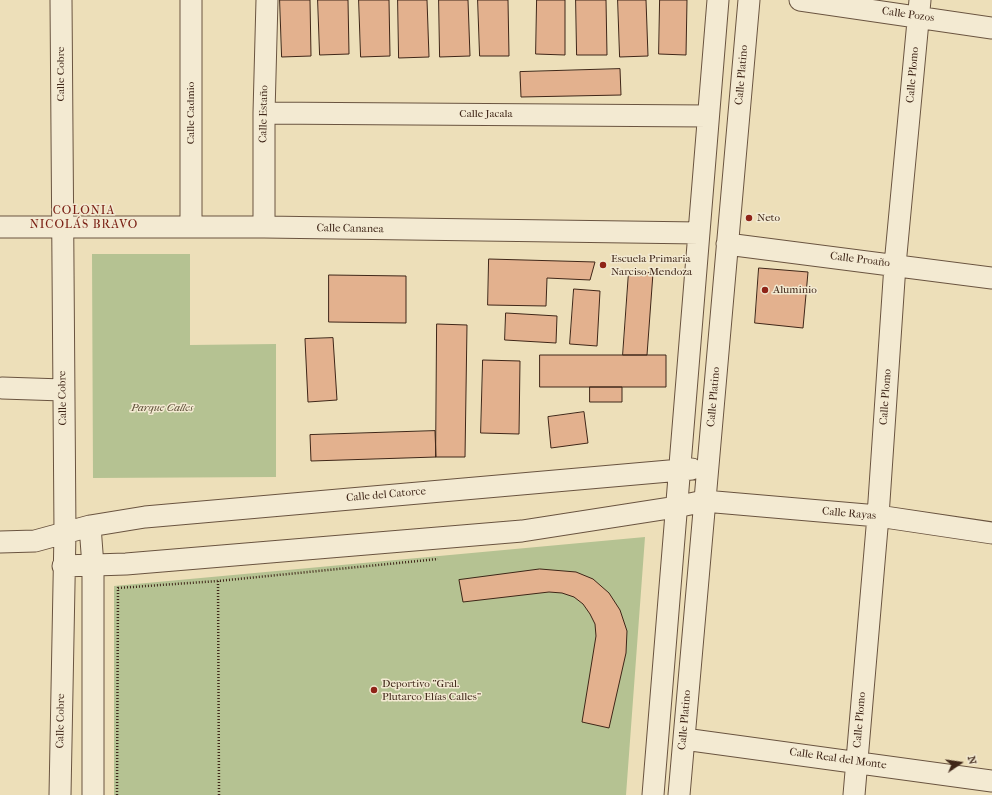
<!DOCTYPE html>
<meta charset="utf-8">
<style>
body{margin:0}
#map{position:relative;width:992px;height:795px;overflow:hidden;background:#eddfb9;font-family:"IM FELL French Canon",serif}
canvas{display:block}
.north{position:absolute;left:940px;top:743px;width:40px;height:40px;-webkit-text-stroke:3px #f3ead2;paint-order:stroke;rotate:77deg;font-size:11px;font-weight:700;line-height:16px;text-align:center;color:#3f2618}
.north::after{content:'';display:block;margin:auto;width:14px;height:18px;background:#3f2618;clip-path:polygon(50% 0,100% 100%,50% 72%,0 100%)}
</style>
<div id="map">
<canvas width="992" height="795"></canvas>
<div class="north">N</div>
</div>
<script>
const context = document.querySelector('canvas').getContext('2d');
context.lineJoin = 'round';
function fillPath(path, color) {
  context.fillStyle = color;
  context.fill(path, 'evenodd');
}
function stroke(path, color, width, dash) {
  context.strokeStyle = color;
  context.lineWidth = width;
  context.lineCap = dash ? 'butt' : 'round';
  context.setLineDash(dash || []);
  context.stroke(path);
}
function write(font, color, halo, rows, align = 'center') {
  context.font = font + ' "IM FELL French Canon",serif';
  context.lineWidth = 3;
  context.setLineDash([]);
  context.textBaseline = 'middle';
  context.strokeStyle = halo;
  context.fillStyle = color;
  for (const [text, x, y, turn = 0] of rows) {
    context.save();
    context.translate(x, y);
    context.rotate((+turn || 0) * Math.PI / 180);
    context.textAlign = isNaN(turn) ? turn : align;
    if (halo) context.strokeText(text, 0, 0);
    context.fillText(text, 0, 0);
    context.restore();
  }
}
fillPath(new Path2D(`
 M 92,254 L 190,254 L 190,345 L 276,344 L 276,477 L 93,478 Z
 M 645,537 L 626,795 L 114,795 L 114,586 Z`), '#b5c292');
const building = new Path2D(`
 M 280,0 L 310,0 L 311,56 L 282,57 Z
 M 318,0 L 348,0 L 349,54 L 320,55 Z
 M 359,0 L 389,0 L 390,56 L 361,57 Z
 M 398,0 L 427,0 L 429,57 L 399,58 Z
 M 439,0 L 468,0 L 470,56 L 440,57 Z
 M 478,0 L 508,0 L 509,56 L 480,56 Z
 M 537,0 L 565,0 L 565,55 L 536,54 Z
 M 576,0 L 606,0 L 607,55 L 577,55 Z
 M 618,0 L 646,0 L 648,56 L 620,57 Z
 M 660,0 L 687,0 L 686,55 L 659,54 Z
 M 620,69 L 621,95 L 521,97 L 520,72 Z
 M 489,259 L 595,262 L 590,280 L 547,278 L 546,306 L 488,305 Z
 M 759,268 L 808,272 L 803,328 L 755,323 Z
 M 629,271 L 653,273 L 647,355 L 623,355 Z
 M 329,275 L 406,276 L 406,323 L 329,322 Z
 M 574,289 L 600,291 L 597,346 L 570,344 Z
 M 506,313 L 557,316 L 556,343 L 505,340 Z
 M 437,324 L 467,325 L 465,457 L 436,457 Z
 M 333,338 L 337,400 L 308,402 L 305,339 Z
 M 540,355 L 666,355 L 666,387 L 540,387 Z
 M 483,360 L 520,361 L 519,434 L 481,433 Z
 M 590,387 L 622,387 L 622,402 L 590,402 Z
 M 584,412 L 588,443 L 551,448 L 548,417 Z
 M 435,431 L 436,457 L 311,461 L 310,435 Z
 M 540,569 L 576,572 L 593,579 L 609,593 L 620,610 L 627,631 L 626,653 L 609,728 L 582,722 L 596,636 L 595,624 L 590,614 L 583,604 L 574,597 L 562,593 L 549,592 L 463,602 L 459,580 Z`);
fillPath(building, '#e3b18e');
stroke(building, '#3f2618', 1);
const minor = new Path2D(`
 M 191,0 L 191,227
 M 800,0 L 992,28
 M 264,113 L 708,116
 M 0,227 L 264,227 L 699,233
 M 264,227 L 264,113 L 267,0
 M 727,244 L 992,278
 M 2,388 L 63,390
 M 90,526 L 93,566 L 93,795
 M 0,542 L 35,541 L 90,526 L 145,517 L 692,469
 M 63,566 L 126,564 L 522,531 L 676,507 L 704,501 L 878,516 L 992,533
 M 684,739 L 992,781
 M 60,795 L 65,532 L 61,0
 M 653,795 L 718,0
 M 679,795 L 749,0
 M 854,795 L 878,516 L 895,265 L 920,0`);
stroke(minor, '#6a5440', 23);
stroke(new Path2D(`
 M 117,795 L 118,588 L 218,581
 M 219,795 L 218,581 L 438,559`), '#3f2618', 2.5, [1, 2]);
stroke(minor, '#f3ead2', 21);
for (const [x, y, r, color] of [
 [749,218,4,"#8f2418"],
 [603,265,4,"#8f2418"],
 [765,290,4,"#8f2418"],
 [374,690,4,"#8f2418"]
]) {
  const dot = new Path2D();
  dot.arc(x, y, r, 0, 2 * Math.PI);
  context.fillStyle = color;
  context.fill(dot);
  stroke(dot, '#f3ead2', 1.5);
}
write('11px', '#3f2618', '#f3ead2', [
 ["Calle Pozos",908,15,8],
 ["Calle Cobre",61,74,-90],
 ["Calle Platino",742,75,-85],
 ["Calle Plomo",913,75,-85],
 ["Calle Cadmio",191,113,-90],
 ["Calle Estaño",264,114,-89],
 ["Calle Jacala",486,114],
 ["Calle Cananea",350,229,1],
 ["Calle Proaño",860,260,7],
 ["Calle Platino",714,397,-85],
 ["Calle Plomo",886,397,-86],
 ["Calle Cobre",63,398,-91],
 ["Calle del Catorce",386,495,-5],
 ["Calle Rayas",849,514,5],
 ["Calle Platino",685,720,-85],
 ["Calle Plomo",860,720,-85],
 ["Calle Cobre",61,721,-89],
 ["Calle Real del Monte",838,759,8]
]);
write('11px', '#3f2618', '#f3ead2', [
 ["Neto",757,218],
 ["Escuela Primaria",611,259],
 ["Narciso Mendoza",611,272],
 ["Aluminio",773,290],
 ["Deportivo \"Gral.",382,684],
 ["Plutarco Elías Calles\"",382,697]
], 'left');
write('italic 11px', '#5c4d36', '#f3ead2', [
 ["Parque Calles",162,408]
]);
context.letterSpacing = '1px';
write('12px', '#7a1f14', '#f3ead2', [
 ["COLONIA",84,211],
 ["NICOLÁS BRAVO",84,225]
]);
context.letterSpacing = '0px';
</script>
